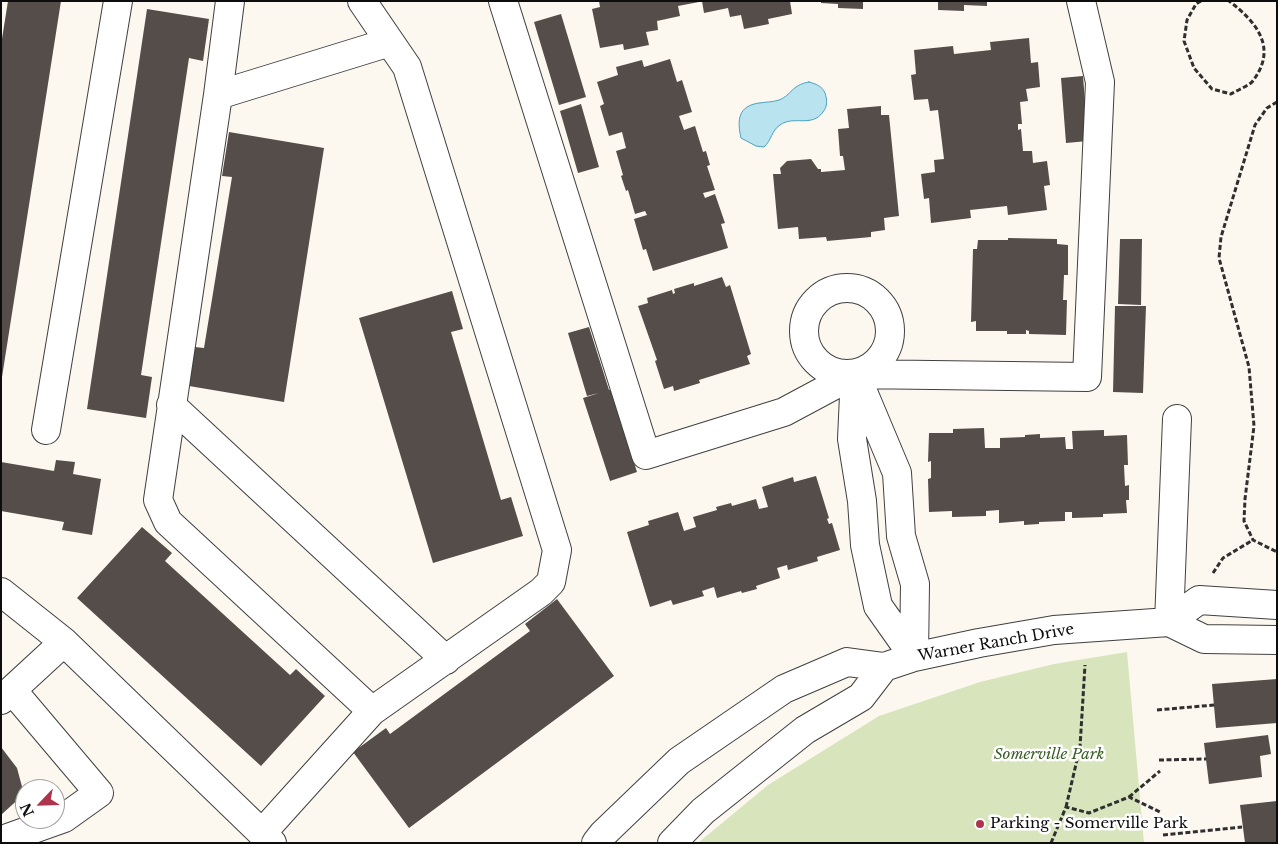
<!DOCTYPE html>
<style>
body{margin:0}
#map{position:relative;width:1278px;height:844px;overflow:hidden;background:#fdf8ef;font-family:"Libre Baskerville",serif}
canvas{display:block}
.frame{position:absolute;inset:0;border:2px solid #0d0d0d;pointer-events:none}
.north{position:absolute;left:15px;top:779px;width:50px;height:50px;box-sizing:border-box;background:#fff;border:1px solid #9e9e9e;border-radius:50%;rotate:246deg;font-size:14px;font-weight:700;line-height:20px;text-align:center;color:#0d0d0d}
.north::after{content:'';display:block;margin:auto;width:18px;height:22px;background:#ae344c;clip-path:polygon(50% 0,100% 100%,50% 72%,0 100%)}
</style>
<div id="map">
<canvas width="1278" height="844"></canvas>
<div class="frame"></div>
<div class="north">N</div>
</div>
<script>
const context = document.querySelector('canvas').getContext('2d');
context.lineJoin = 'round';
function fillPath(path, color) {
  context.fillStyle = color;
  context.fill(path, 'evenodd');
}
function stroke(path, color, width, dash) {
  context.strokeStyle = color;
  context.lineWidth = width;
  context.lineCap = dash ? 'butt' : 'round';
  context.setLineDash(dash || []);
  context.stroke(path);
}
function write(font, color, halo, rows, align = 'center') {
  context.font = font + ' "Libre Baskerville",serif';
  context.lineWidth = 5;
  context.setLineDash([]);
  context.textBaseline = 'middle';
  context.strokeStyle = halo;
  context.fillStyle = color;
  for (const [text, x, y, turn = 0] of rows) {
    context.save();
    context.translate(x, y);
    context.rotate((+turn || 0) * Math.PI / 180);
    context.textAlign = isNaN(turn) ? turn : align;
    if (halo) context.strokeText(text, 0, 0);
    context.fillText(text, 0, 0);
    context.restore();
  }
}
fillPath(new Path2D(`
 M 1127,652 L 1144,843 L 698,843 L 768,785 L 879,716 L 980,682 L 1054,664 Z`), '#d7e4bc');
const water = new Path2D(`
 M 809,82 C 816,84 822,86 825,93 C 827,99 828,106 823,112 C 812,128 793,115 780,125 C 771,131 772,140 764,147 L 756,146 L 741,138 C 737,120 738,106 759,103 C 766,102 773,102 779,100 C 792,95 791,85 809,82 Z`);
fillPath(water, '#b8e3ef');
stroke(water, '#47a1be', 1);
fillPath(new Path2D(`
 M 8,1 L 61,1 L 2,377 L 1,45 Z
 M 599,1 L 699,1 L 699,2 L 678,6 L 680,16 L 657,21 L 658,30 L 646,32 L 649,45 L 624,50 L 623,44 L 600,48 L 592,9 L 600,7 Z
 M 702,1 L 790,1 L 792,14 L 768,19 L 769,24 L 744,29 L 741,15 L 730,17 L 728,8 L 704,13 Z
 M 821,1 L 863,1 L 863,9 L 838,8 L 838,4 L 821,3 Z
 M 938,1 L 987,1 L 987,6 L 964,5 L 964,11 L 938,10 Z
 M 147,9 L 209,19 L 203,61 L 189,58 L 141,375 L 152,377 L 146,418 L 87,409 Z
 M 561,14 L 586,97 L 559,105 L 534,22 Z
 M 1029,38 L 1031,63 L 1038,62 L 1040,87 L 1026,89 L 1028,101 L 1020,102 L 1022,124 L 1018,124 L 1018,130 L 1021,129 L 1023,151 L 1032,151 L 1033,163 L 1047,161 L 1050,185 L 1044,186 L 1047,210 L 1008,215 L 1007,206 L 970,210 L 971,218 L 931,223 L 929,198 L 924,199 L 921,174 L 935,172 L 934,160 L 944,159 L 938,110 L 930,111 L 928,99 L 914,100 L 911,75 L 916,74 L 914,50 L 953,46 L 954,54 L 991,50 L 990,42 Z
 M 670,59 L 677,82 L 682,80 L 692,112 L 679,116 L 684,130 L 695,126 L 703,152 L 706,151 L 710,165 L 707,166 L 715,190 L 703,193 L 705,198 L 715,194 L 725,223 L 721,224 L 728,248 L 653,271 L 646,249 L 643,250 L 634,219 L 647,215 L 645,211 L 635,214 L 628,190 L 626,191 L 621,176 L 623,175 L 616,151 L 626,148 L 622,132 L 609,136 L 600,106 L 604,104 L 597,82 L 618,75 L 616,67 L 642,60 L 644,67 Z
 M 1083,76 L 1088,141 L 1066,143 L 1061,78 Z
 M 581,104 L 599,167 L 578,173 L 560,111 Z
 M 881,106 L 881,115 L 889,115 L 899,216 L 884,218 L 885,230 L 871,232 L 871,237 L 827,241 L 826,237 L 799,239 L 798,227 L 778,229 L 773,174 L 781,174 L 780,168 L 787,161 L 811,159 L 818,169 L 821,169 L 821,172 L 845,170 L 843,156 L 840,156 L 838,129 L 849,128 L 847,109 Z
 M 229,132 L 324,148 L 284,402 L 189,386 L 195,347 L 204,348 L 232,177 L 222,176 Z
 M 1008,238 L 1057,239 L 1057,244 L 1068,245 L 1068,275 L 1064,275 L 1063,300 L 1067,300 L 1066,335 L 1029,334 L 1029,331 L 1026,330 L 1026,334 L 1007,334 L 1007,331 L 976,331 L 976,321 L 971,322 L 973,249 L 977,249 L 978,240 L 1008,240 Z
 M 1120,239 L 1142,239 L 1141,305 L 1118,304 Z
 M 722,277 L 726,287 L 730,285 L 751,354 L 747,356 L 750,364 L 699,380 L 700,383 L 674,391 L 673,386 L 664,389 L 655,361 L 657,360 L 638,306 L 648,303 L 647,298 L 672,290 L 673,294 L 675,293 L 674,289 L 694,283 L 694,286 Z
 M 452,291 L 463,329 L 451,332 L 501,500 L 511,497 L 523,536 L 433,563 L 359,318 Z
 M 1115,306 L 1146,306 L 1143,393 L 1113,392 Z
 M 589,327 L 609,390 L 611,389 L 637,472 L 610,481 L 583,398 L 599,393 L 587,396 L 568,333 Z
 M 984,428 L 985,448 L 1000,448 L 1000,438 L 1025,437 L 1025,435 L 1040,434 L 1040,438 L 1065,437 L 1066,449 L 1073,449 L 1072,431 L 1104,430 L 1104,436 L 1127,435 L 1128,465 L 1124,465 L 1125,486 L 1129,485 L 1129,500 L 1126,500 L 1127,513 L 1103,514 L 1103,517 L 1072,518 L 1072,512 L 1065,512 L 1065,521 L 1039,522 L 1039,524 L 1024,525 L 1024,521 L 999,523 L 999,510 L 986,511 L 986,516 L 952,517 L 952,511 L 929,512 L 928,479 L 931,478 L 931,461 L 928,462 L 929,433 L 953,433 L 953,429 Z
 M 56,460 L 75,462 L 73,474 L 101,479 L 92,535 L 62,530 L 64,522 L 1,511 L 1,462 L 54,471 Z
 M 816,476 L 829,518 L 827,519 L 829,524 L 832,523 L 840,550 L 817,557 L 818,561 L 788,570 L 787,565 L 777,568 L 780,578 L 756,586 L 757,589 L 742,593 L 741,591 L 717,598 L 714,587 L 702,591 L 704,596 L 673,605 L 671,600 L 650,607 L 627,532 L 649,525 L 648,521 L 678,512 L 684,531 L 696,527 L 693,517 L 717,510 L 716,507 L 731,503 L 732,506 L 756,499 L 759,509 L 768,507 L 762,487 L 793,477 L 794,482 Z
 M 142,527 L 172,553 L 165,561 L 290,675 L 296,669 L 325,696 L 261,766 L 77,598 Z
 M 557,599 L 614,676 L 409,828 L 353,752 L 386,728 L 390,734 L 530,631 L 525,624 Z
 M 1277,679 L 1277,723 L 1216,728 L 1212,684 Z
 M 1268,735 L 1271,754 L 1260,756 L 1262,777 L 1209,784 L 1204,743 Z
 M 1,747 L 17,768 L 24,794 L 1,815 Z
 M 1277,801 L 1277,842 L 1245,843 L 1240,805 Z`), '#544d4a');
const minor = new Path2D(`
 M 230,1 L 218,95 L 158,500 L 168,522 L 372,711 L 262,833
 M 362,1 L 407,67 L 557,550 L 551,582 L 541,592 L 372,711
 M 503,1 L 646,455 L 784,412 L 855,374 L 1087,377 L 1100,82 L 1081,1
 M 218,95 L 390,42
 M804 331a43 43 0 1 1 86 0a43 43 0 1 1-86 0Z
 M 855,374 L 852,439 L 862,501 L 865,545 L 878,606 L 914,657
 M 858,380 L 897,473 L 901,536 L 915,584 L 914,657
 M 171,405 L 446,660
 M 46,430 L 118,1
 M 1,592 L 64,642
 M 1169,622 L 1177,419
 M 1169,622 L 1199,600 L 1277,605
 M 1,700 L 64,642 L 272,843
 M 8,838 L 64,818 L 99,793 L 12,690
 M 596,843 L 603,834 L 679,761 L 784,689 L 847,662 L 884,667 L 914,657 L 979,643 L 1054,630 L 1169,622 L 1204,639 L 1277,640
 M 672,843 L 703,811 L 805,730 L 861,697 L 884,667`);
stroke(minor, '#404040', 30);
stroke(new Path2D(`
 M 1201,1 L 1196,4 L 1187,20 L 1184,41 L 1194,68 L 1212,89 L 1231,94 C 1238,90 1246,87 1252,82 C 1278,49 1258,23 1229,1
 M 1277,102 L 1267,108 L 1255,125 L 1221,237 L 1219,258 L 1249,367 L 1254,426 L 1245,499 L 1244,521 L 1253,540 L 1277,552
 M 1213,573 L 1223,558 L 1253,540
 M 1157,710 L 1214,705
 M 1159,760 L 1206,759
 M 1129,797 L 1160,771
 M 1066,807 L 1080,747 L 1085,665
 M 1163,835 L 1242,827
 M 1051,843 L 1066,807 L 1089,813 L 1129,797 L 1162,813`), '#2f2f2f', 3, [5, 2.5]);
stroke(minor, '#fff', 28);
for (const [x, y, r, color] of [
 [980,824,5,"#ae344c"]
]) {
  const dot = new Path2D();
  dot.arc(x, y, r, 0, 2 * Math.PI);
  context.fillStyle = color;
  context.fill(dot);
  stroke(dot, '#fff', 2);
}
write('15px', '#0d0d0d', '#fff', [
 ["Warner Ranch Drive",996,643,-10]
]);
write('italic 15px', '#395d24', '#fff', [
 ["Somerville Park",1049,755]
]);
write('15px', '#0d0d0d', '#fff', [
 ["Parking - Somerville Park",990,824]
], 'left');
</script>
